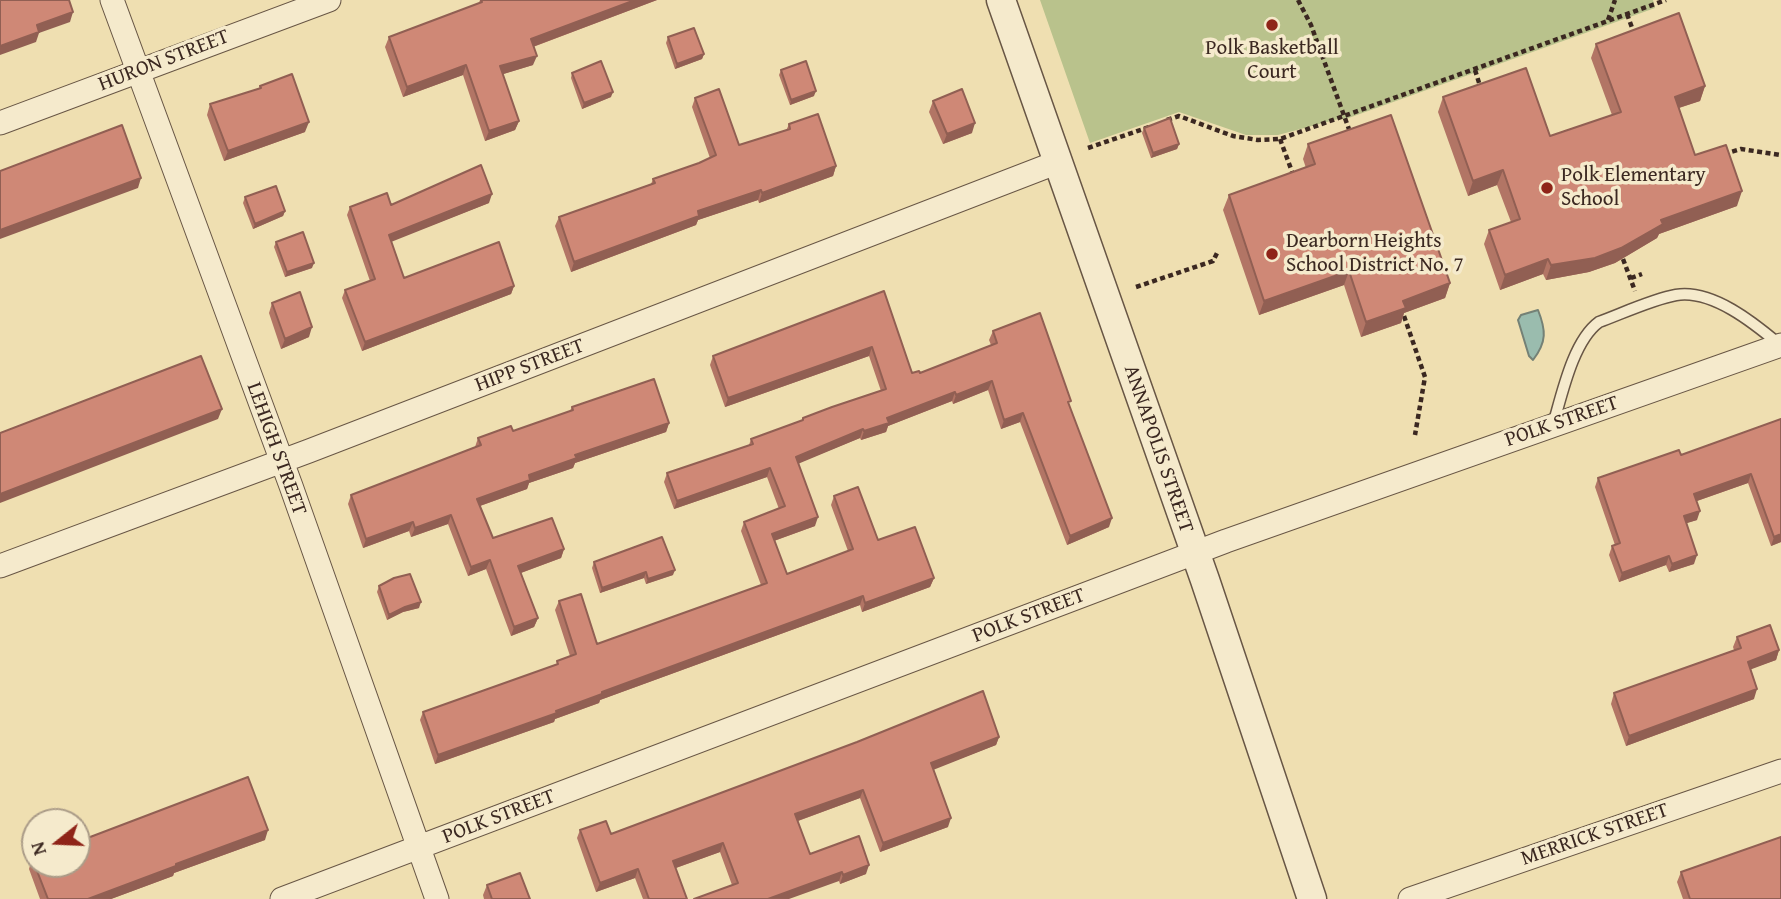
<!DOCTYPE html>
<style>
body{margin:0}
#map{position:relative;width:1781px;height:899px;overflow:hidden;background:#efdfb1;font-family:"Gentium Book Plus",serif}
canvas{display:block}
.north{position:absolute;left:21px;top:808px;width:70px;height:70px;box-sizing:border-box;background:#f5eacc;border:2px solid #ab9c88;border-radius:50%;rotate:252deg;font-size:19px;font-weight:700;line-height:28px;text-align:center;color:#3b2821}
.north::after{content:'';display:block;margin:auto;width:24px;height:32px;background:#8f2418;clip-path:polygon(50% 0,100% 100%,50% 72%,0 100%)}
</style>
<div id="map">
<canvas width="1781" height="899"></canvas>
<div class="north">N</div>
</div>
<script>
const context = document.querySelector('canvas').getContext('2d');
context.lineJoin = 'round';
function fillPath(path, color) {
  context.fillStyle = color;
  context.fill(path, 'evenodd');
}
function stroke(path, color, width, dash) {
  context.strokeStyle = color;
  context.lineWidth = width;
  context.lineCap = dash ? 'butt' : 'round';
  context.setLineDash(dash || []);
  context.stroke(path);
}
function write(font, color, halo, rows, align = 'center') {
  context.font = font + ' "Gentium Book Plus",serif';
  context.lineWidth = 7;
  context.setLineDash([]);
  context.textBaseline = 'middle';
  context.strokeStyle = halo;
  context.fillStyle = color;
  for (const [text, x, y, turn = 0] of rows) {
    context.save();
    context.translate(x, y);
    context.rotate((+turn || 0) * Math.PI / 180);
    context.textAlign = isNaN(turn) ? turn : align;
    if (halo) context.strokeText(text, 0, 0);
    context.fillText(text, 0, 0);
    context.restore();
  }
}
fillPath(new Path2D(`
 M 1040,0 L 1653,0 L 1655,8 L 1343,120 L 1342,118 L 1278,135 L 1246,135 L 1179,112 L 1090,143 Z`), '#b9c28c');
const water = new Path2D(`
 M 1538,310 C 1546,330 1547,342 1533,360 L 1529,356 L 1518,320 L 1521,315 Z`);
fillPath(water, '#9abcae');
stroke(water, '#748176', 2);
const service = new Path2D(`
 M 1553,425 C 1562,394 1573,341 1599,322 C 1621,314 1653,299 1676,295 C 1712,289 1754,323 1780,345`);
const minor = new Path2D(`
 M 112,0 L 291,486 L 437,899
 M 0,123 L 329,0
 M 0,566 L 309,451 L 1058,162
 M 282,899 L 1226,541 L 1781,345
 M 1410,899 L 1781,771`);
const tertiary = new Path2D(`
 M 1001,0 L 1205,580 L 1312,899`);
stroke(service, '#685645', 13);
stroke(minor, '#685645', 25);
stroke(tertiary, '#685645', 31);
stroke(new Path2D(`
 M 1298,0 L 1311,25 L 1350,132
 M 1627,14 L 1634,33
 M 1608,20 L 1615,0
 M 1475,70 L 1481,89
 M 1167,120 L 1179,116 L 1233,136 L 1258,140 L 1280,139 L 1666,0
 M 1280,139 L 1294,177
 M 1088,148 L 1149,127
 M 1724,154 L 1741,149 L 1781,155
 M 1623,259 L 1635,291
 M 1631,278 L 1642,274
 M 1136,287 L 1213,261 L 1218,251
 M 1404,316 L 1425,377 L 1415,435`), '#3b2821', 4.5, [5, 3.5]);
stroke(service, '#f5eacc', 10);
stroke(minor, '#f5eacc', 23);
stroke(tertiary, '#f5eacc', 28);
fillPath(new Path2D(`
 M 480,0 L 657,0 L 533,47 L 533,65 L 503,74 L 519,121 L 515,130 L 485,141 L 463,75 L 403,97 L 385,47 L 389,37 L 479,3 Z
 M 668,37 L 704,54 L 702,59 L 675,69 L 666,43 Z
 M 1596,44 L 1705,86 L 1700,101 L 1679,108 L 1695,155 L 1737,206 L 1659,234 L 1657,238 L 1615,263 L 1589,272 L 1546,280 L 1543,274 L 1500,290 L 1484,244 L 1489,230 L 1511,222 L 1497,185 L 1468,196 L 1438,112 L 1443,97 L 1550,136 L 1612,115 L 1591,58 Z
 M 781,70 L 814,96 L 790,105 L 779,75 Z
 M 572,73 L 611,97 L 582,109 L 571,78 Z
 M 260,86 L 305,132 L 224,161 L 207,115 L 210,104 L 259,89 Z
 M 695,98 L 739,145 L 786,131 L 789,124 L 836,166 L 833,176 L 759,203 L 758,200 L 698,220 L 696,225 L 571,272 L 555,226 L 559,217 L 651,184 L 653,179 L 699,163 L 710,158 L 692,107 Z
 M 933,101 L 972,133 L 943,144 L 929,112 Z
 M 1144,128 L 1179,144 L 1177,149 L 1151,158 L 1142,133 Z
 M 1308,144 L 1450,283 L 1445,298 L 1404,313 L 1401,323 L 1361,337 L 1344,285 L 1259,315 L 1223,210 L 1229,195 L 1306,168 L 1303,159 Z
 M 245,197 L 285,211 L 283,216 L 253,229 L 243,203 Z
 M 489,203 L 391,241 L 404,278 L 514,286 L 511,294 L 362,351 L 342,298 L 345,290 L 370,281 L 347,215 L 350,207 Z
 M 276,242 L 312,268 L 285,277 L 274,247 Z
 M 884,291 L 912,373 L 920,373 L 991,345 L 989,340 L 993,331 L 1069,406 L 1109,527 L 1067,545 L 1020,422 L 1001,429 L 988,390 L 953,404 L 952,401 L 888,426 L 886,432 L 861,440 L 860,438 L 798,463 L 815,526 L 774,541 L 787,574 L 848,551 L 831,505 L 834,496 L 878,540 L 934,578 L 930,587 L 862,612 L 860,605 L 600,700 L 599,703 L 555,719 L 554,722 L 435,764 L 420,720 L 423,712 L 556,665 L 557,661 L 570,656 L 555,610 L 559,601 L 597,644 L 761,585 L 741,531 L 744,522 L 779,509 L 767,477 L 674,509 L 664,482 L 667,473 L 749,445 L 751,439 L 802,421 L 803,418 L 881,391 L 869,356 L 725,407 L 710,365 L 713,356 Z
 M 272,303 L 309,337 L 281,349 L 269,313 Z
 M 572,407 L 669,423 L 666,432 L 575,463 L 573,468 L 529,483 L 527,489 L 480,506 L 493,538 L 564,549 L 561,558 L 521,573 L 538,618 L 534,627 L 511,636 L 486,569 L 468,576 L 448,524 L 411,537 L 409,531 L 363,548 L 348,504 L 351,495 L 475,447 L 478,438 L 513,431 L 570,411 Z
 M 1781,419 L 1781,542 L 1771,546 L 1748,483 L 1697,501 L 1697,520 L 1686,523 L 1694,564 L 1669,572 L 1666,565 L 1619,582 L 1609,555 L 1612,546 L 1615,545 L 1595,487 L 1598,478 L 1681,455 Z
 M 594,562 L 673,575 L 646,584 L 644,578 L 600,593 L 592,568 Z
 M 379,586 L 419,608 L 403,612 L 387,620 L 377,592 Z
 M 1737,637 L 1779,650 L 1776,660 L 1750,669 L 1754,699 L 1626,746 L 1611,704 L 1614,693 L 1734,650 L 1733,647 Z
 M 999,737 L 996,745 L 933,769 L 948,827 L 880,852 L 860,798 L 798,821 L 810,854 L 866,874 L 840,884 L 839,881 L 732,885 L 720,852 L 676,868 L 687,899 L 643,899 L 635,878 L 596,892 L 577,838 L 580,830 L 611,834 Z
 M 265,840 L 174,873 L 173,876 L 111,899 L 40,899 L 29,869 L 32,858 Z
 M 1681,872 L 1781,899 L 1683,899 L 1677,882 Z
 M 487,885 L 530,899 L 484,899 L 483,895 Z`), '#b27565');
fillPath(new Path2D(`
 M 635,0 L 657,0 L 527,49 L 531,39 Z
 M 73,12 L 70,22 L 39,33 L 36,42 L 0,55 L 0,46 L 37,25 Z
 M 704,54 L 702,59 L 675,69 L 677,64 Z
 M 537,56 L 533,65 L 497,76 L 500,66 Z
 M 466,65 L 463,75 L 403,97 L 407,87 Z
 M 1705,86 L 1700,101 L 1669,111 L 1675,97 Z
 M 816,91 L 814,96 L 790,105 L 791,100 Z
 M 613,92 L 611,97 L 582,109 L 584,103 Z
 M 519,121 L 515,130 L 485,141 L 489,131 Z
 M 309,122 L 305,132 L 224,161 L 228,151 Z
 M 975,123 L 972,133 L 943,144 L 947,134 Z
 M 1179,144 L 1177,149 L 1151,158 L 1153,153 Z
 M 836,166 L 833,176 L 759,203 L 762,193 Z
 M 1503,170 L 1497,185 L 1468,196 L 1473,181 Z
 M 141,178 L 138,188 L 0,239 L 0,230 Z
 M 761,190 L 758,200 L 698,220 L 696,225 L 571,272 L 574,262 L 698,211 Z
 M 1742,191 L 1737,206 L 1659,234 L 1657,238 L 1615,263 L 1589,272 L 1546,280 L 1551,265 L 1661,220 Z
 M 492,194 L 489,203 L 386,244 L 389,235 Z
 M 285,211 L 283,216 L 253,229 L 255,224 Z
 M 1548,259 L 1543,274 L 1500,290 L 1505,275 Z
 M 314,263 L 312,268 L 285,277 L 287,272 Z
 M 1349,271 L 1344,285 L 1259,315 L 1264,301 Z
 M 1450,283 L 1445,298 L 1404,313 L 1401,323 L 1361,337 L 1366,322 L 1403,301 Z
 M 514,286 L 511,294 L 362,351 L 365,342 Z
 M 312,327 L 309,337 L 281,349 L 285,339 Z
 M 872,347 L 869,356 L 725,407 L 728,398 Z
 M 992,381 L 988,390 L 953,404 L 956,395 Z
 M 955,392 L 952,401 L 888,426 L 886,432 L 861,440 L 864,431 L 887,418 Z
 M 222,409 L 218,419 L 0,503 L 0,494 Z
 M 1023,413 L 1020,422 L 1001,429 L 1004,420 Z
 M 669,423 L 666,432 L 575,463 L 573,468 L 529,483 L 527,489 L 474,508 L 477,499 L 529,475 L 575,455 Z
 M 863,429 L 860,438 L 793,466 L 796,457 Z
 M 770,468 L 767,477 L 674,509 L 677,501 Z
 M 1751,474 L 1748,483 L 1691,503 L 1694,494 Z
 M 1700,511 L 1697,520 L 1681,525 L 1684,516 Z
 M 451,515 L 448,524 L 411,537 L 415,528 Z
 M 818,517 L 815,526 L 768,543 L 772,534 Z
 M 1112,518 L 1109,527 L 1067,545 L 1070,536 Z
 M 413,522 L 409,531 L 363,548 L 366,539 Z
 M 1781,534 L 1781,542 L 1771,546 L 1774,537 Z
 M 564,549 L 561,558 L 515,575 L 518,566 Z
 M 1697,555 L 1694,564 L 1669,572 L 1672,564 Z
 M 1669,556 L 1666,565 L 1619,582 L 1622,573 Z
 M 490,560 L 486,569 L 468,576 L 471,567 Z
 M 675,570 L 673,575 L 646,584 L 648,579 Z
 M 646,572 L 644,578 L 600,593 L 602,588 Z
 M 934,578 L 930,587 L 862,612 L 865,603 Z
 M 863,596 L 860,605 L 600,700 L 599,703 L 555,719 L 554,722 L 435,764 L 438,755 L 556,711 L 602,692 Z
 M 421,602 L 419,608 L 403,612 L 387,620 L 389,615 L 405,607 Z
 M 538,618 L 534,627 L 511,636 L 514,627 Z
 M 1779,650 L 1776,660 L 1744,672 L 1748,662 Z
 M 1757,689 L 1754,699 L 1626,746 L 1629,736 Z
 M 999,737 L 996,745 L 928,772 L 931,763 Z
 M 863,790 L 860,798 L 792,823 L 795,814 Z
 M 951,818 L 948,827 L 880,852 L 883,843 Z
 M 268,830 L 265,840 L 174,873 L 173,876 L 111,899 L 88,899 L 176,864 Z
 M 723,843 L 720,852 L 670,870 L 673,861 Z
 M 869,865 L 866,874 L 840,884 L 843,875 Z
 M 638,869 L 635,878 L 596,892 L 600,883 Z
 M 842,872 L 839,881 L 789,899 L 768,899 Z`), '#915f53');
const building = new Path2D(`
 M 0,0 L 69,0 L 73,12 L 37,25 L 39,32 L 0,46 Z
 M 481,0 L 635,0 L 531,39 L 537,56 L 500,66 L 519,121 L 489,131 L 466,65 L 407,87 L 389,37 L 482,2 Z
 M 1679,13 L 1705,86 L 1675,97 L 1695,155 L 1726,145 L 1742,191 L 1661,220 L 1663,224 L 1621,248 L 1595,258 L 1551,265 L 1548,259 L 1505,275 L 1489,230 L 1520,219 L 1503,170 L 1473,181 L 1443,97 L 1526,68 L 1550,136 L 1621,112 L 1596,44 Z
 M 694,28 L 704,54 L 677,64 L 668,37 Z
 M 601,61 L 613,92 L 584,103 L 572,73 Z
 M 806,61 L 816,91 L 791,100 L 781,70 Z
 M 292,74 L 309,122 L 228,151 L 210,104 L 261,88 L 260,86 Z
 M 719,89 L 739,145 L 790,129 L 789,124 L 818,114 L 836,166 L 762,193 L 761,190 L 698,211 L 699,216 L 574,262 L 559,217 L 655,183 L 653,179 L 699,163 L 716,155 L 695,98 Z
 M 962,89 L 975,123 L 947,134 L 933,101 Z
 M 1391,115 L 1450,283 L 1403,301 L 1406,308 L 1366,322 L 1349,271 L 1264,301 L 1229,195 L 1315,164 L 1308,144 Z
 M 1170,118 L 1179,144 L 1153,153 L 1144,128 Z
 M 122,125 L 141,178 L 0,230 L 0,171 Z
 M 481,165 L 492,194 L 389,235 L 404,278 L 499,242 L 514,286 L 365,342 L 345,290 L 375,279 L 350,207 L 387,193 L 391,205 Z
 M 276,186 L 285,211 L 255,224 L 245,197 Z
 M 303,232 L 314,263 L 287,272 L 276,242 Z
 M 884,291 L 912,373 L 919,371 L 920,373 L 997,343 L 993,331 L 1040,313 L 1071,401 L 1068,402 L 1112,518 L 1070,536 L 1023,413 L 1004,420 L 992,381 L 956,395 L 955,392 L 887,418 L 889,423 L 864,431 L 863,429 L 796,457 L 818,517 L 772,534 L 787,574 L 853,549 L 834,496 L 858,487 L 878,540 L 915,527 L 934,578 L 865,603 L 863,596 L 602,692 L 602,694 L 556,711 L 557,713 L 438,755 L 423,712 L 558,664 L 557,661 L 576,654 L 559,601 L 581,594 L 597,644 L 767,583 L 744,522 L 785,506 L 770,468 L 677,501 L 667,473 L 753,444 L 751,439 L 803,420 L 803,418 L 832,407 L 886,389 L 872,347 L 728,398 L 713,356 Z
 M 300,292 L 312,327 L 285,339 L 272,303 Z
 M 201,356 L 222,409 L 0,494 L 0,433 Z
 M 654,379 L 669,423 L 575,455 L 577,458 L 529,475 L 530,480 L 477,499 L 493,538 L 552,518 L 564,549 L 518,566 L 538,618 L 514,627 L 490,560 L 471,567 L 451,515 L 415,528 L 413,522 L 366,539 L 351,495 L 481,445 L 478,438 L 511,426 L 513,431 L 573,410 L 572,407 Z
 M 1781,419 L 1781,534 L 1774,537 L 1751,474 L 1694,494 L 1700,511 L 1684,516 L 1697,555 L 1672,564 L 1669,556 L 1622,573 L 1612,546 L 1620,543 L 1598,478 L 1679,450 L 1681,455 Z
 M 662,537 L 675,570 L 648,579 L 646,572 L 602,588 L 594,562 Z
 M 410,574 L 421,602 L 405,607 L 389,615 L 379,586 L 394,578 Z
 M 1770,625 L 1779,650 L 1748,662 L 1757,689 L 1629,736 L 1614,693 L 1741,648 L 1737,637 Z
 M 983,691 L 999,737 L 931,763 L 951,818 L 883,843 L 863,790 L 795,814 L 810,854 L 859,836 L 869,865 L 843,875 L 842,872 L 768,899 L 694,899 L 738,883 L 723,843 L 673,861 L 687,899 L 649,899 L 638,869 L 600,883 L 580,830 L 606,821 L 611,834 L 857,742 Z
 M 248,777 L 268,830 L 176,864 L 176,866 L 88,899 L 48,899 L 32,858 L 35,857 L 35,864 L 77,864 L 77,842 Z
 M 1781,837 L 1781,899 L 1690,899 L 1681,872 Z
 M 520,873 L 530,899 L 492,899 L 487,885 Z`);
fillPath(building, '#cf8876');
stroke(building, '#915f53', 2);
for (const [x, y, r, color] of [
 [1272,25,7,"#8f2418"],
 [1547,188,7,"#8f2418"],
 [1272,254,7,"#8f2418"]
]) {
  const dot = new Path2D();
  dot.arc(x, y, r, 0, 2 * Math.PI);
  context.fillStyle = color;
  context.fill(dot);
  stroke(dot, '#f5eacc', 2.5);
}
write('21px', '#3b2821', '#f5eacc', [
 ["Polk Basketball",1272,49,"center"],
 ["Court",1272,73,"center"],
 ["Polk Elementary",1561,176],
 ["School",1561,200],
 ["Dearborn Heights",1286,242],
 ["School District No. 7",1286,266]
], 'left');
write('21px', '#3b2821', '#f5eacc', [
 ["HURON STREET",164,61,-21],
 ["HIPP STREET",530,366,-21],
 ["POLK STREET",1562,422,-19],
 ["LEHIGH STREET",276,449,70],
 ["ANNAPOLIS STREET",1158,449,71],
 ["POLK STREET",1029,616,-21],
 ["POLK STREET",499,817,-21],
 ["MERRICK STREET",1595,835,-19]
]);
</script>
